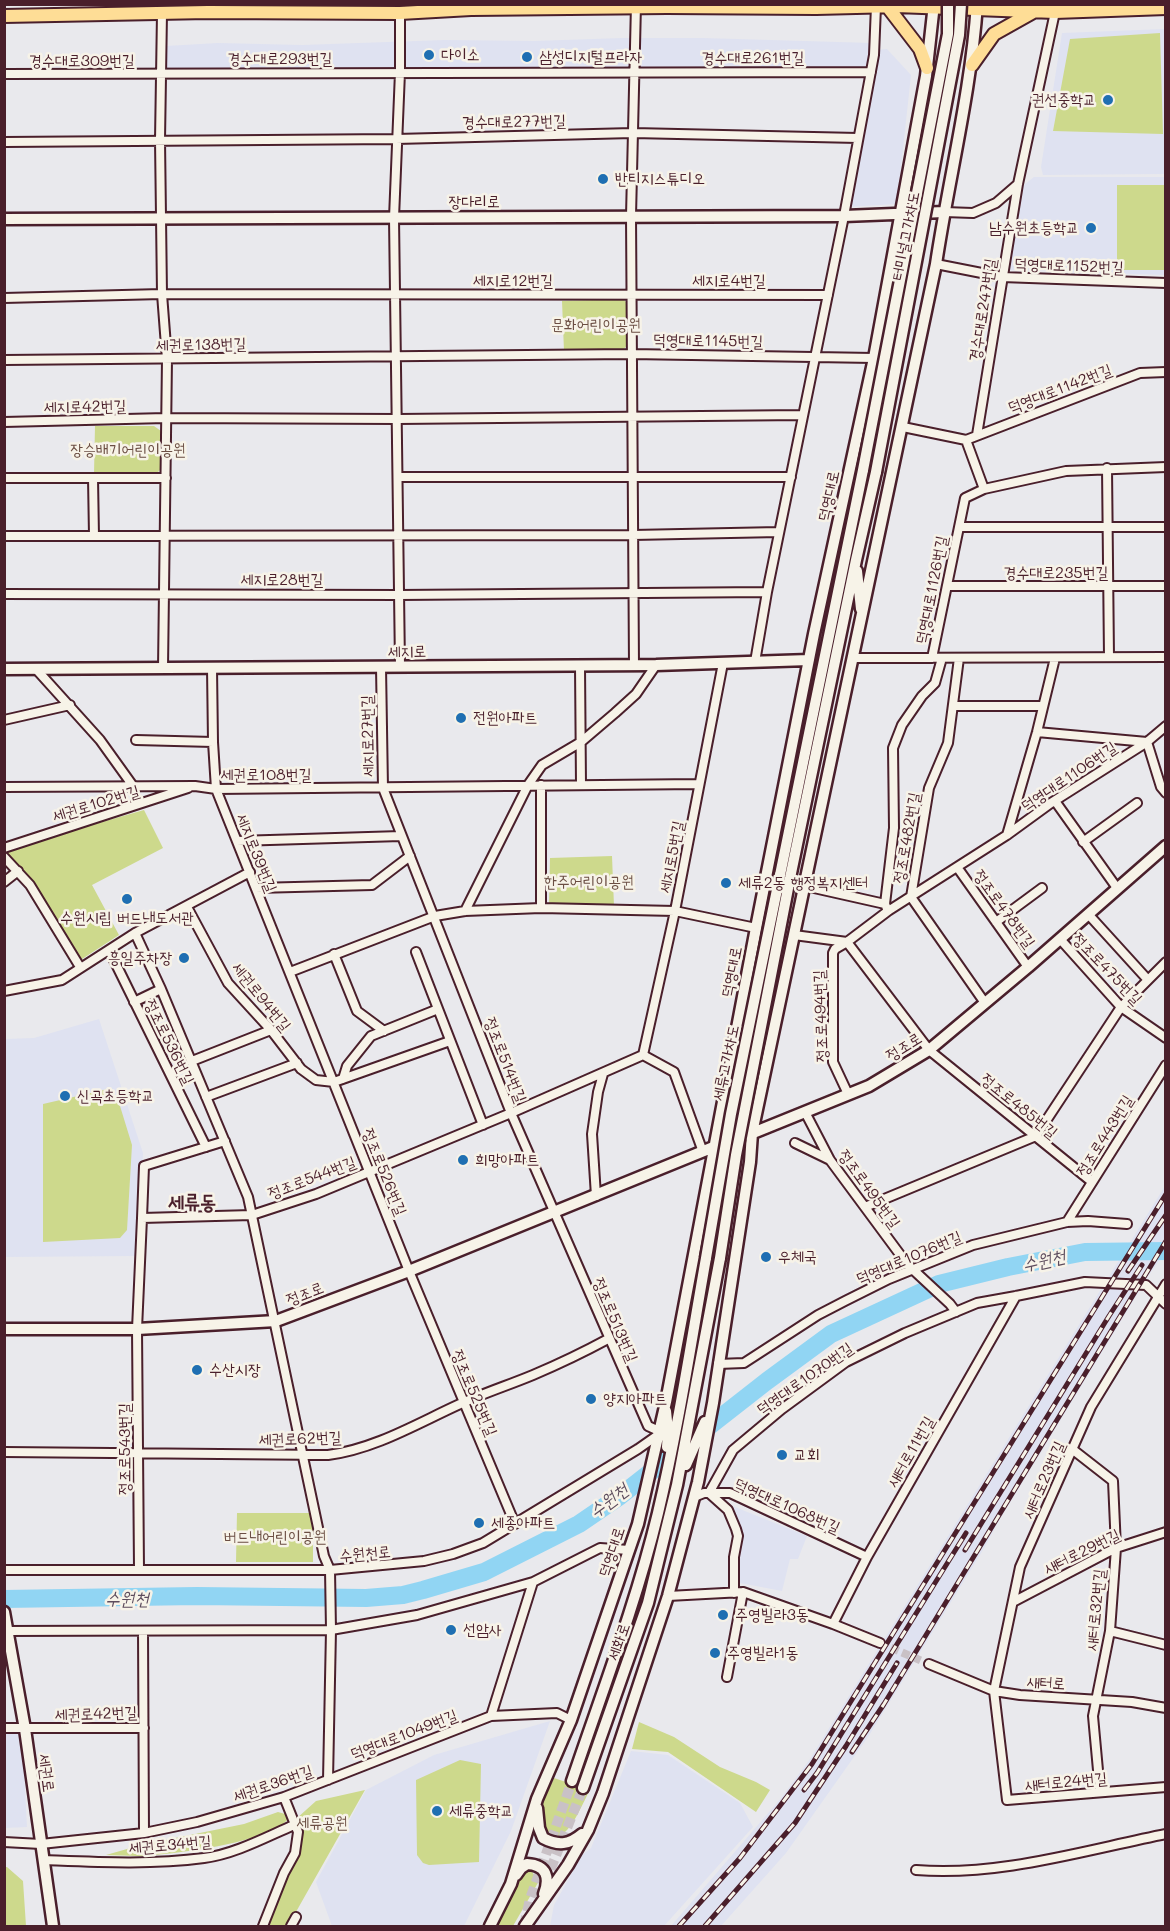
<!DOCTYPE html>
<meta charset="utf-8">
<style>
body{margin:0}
#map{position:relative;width:1170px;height:1931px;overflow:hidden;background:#e9e9ed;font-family:Mali,sans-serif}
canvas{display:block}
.frame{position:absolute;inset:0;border:6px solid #4a1f2b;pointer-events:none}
</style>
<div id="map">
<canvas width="1170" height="1931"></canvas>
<div class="frame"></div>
</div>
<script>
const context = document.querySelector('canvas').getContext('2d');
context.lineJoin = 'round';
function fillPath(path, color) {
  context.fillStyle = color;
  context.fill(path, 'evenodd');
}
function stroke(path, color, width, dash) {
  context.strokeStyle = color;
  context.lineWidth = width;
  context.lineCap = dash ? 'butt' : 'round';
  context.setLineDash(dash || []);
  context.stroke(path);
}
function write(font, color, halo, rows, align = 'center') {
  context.font = font + ' Mali,"Poor Story",sans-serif';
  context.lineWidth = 5;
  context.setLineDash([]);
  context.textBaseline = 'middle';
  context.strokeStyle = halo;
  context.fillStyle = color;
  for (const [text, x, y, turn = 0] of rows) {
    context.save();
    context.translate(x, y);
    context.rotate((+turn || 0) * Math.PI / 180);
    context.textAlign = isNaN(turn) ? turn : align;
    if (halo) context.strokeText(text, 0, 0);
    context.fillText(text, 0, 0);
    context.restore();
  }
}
fillPath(new Path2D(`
 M 1165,29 L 1165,174 L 1043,175 L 1041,167 L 1062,33 Z
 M 622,38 L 703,38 L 872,43 L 869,70 L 167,71 L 166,46 L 218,43 L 302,45 L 445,40 L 534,41 Z
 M 887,49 L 911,75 L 897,204 L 847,207 L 877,50 Z
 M 1034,177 L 1165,177 L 1165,275 L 1009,270 L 1024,185 Z
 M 99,1019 L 143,1153 L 139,1249 L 135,1256 L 5,1257 L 5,1039 L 34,1038 Z
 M 1165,1186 L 1165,1249 L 1161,1258 L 1149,1275 L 997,1524 L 986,1545 L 868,1737 L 786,1853 L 721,1926 L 671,1926 L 782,1797 L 810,1759 Z
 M 730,1505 L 807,1536 L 798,1559 L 790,1559 L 782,1591 L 740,1583 L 738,1557 L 743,1534 L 739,1522 Z
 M 550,1721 L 511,1831 L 464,1926 L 332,1926 L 316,1882 L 366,1790 L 434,1755 Z
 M 22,1732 L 27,1827 L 5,1828 L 4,1733 Z
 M 631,1751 L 668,1755 L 740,1803 L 753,1827 L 664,1926 L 550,1926 L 554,1905 L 582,1855 L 591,1848 Z`), '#dfe2f1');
fillPath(new Path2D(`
 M 1160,33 L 1163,134 L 1053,131 L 1070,39 Z
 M 1117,185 L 1165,185 L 1165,270 L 1117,270 Z
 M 623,299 L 628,304 L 629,343 L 624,349 L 564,351 L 562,301 Z
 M 95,426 L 154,426 L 161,431 L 160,470 L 156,474 L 94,474 Z
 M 144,810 L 163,848 L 92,885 L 119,935 L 79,961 L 33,884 L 4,850 Z
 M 612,856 L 614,906 L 549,906 L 550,858 Z
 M 108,1089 L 120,1106 L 132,1145 L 127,1230 L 120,1238 L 43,1242 L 43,1104 Z
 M 237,1513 L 313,1513 L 313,1562 L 236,1562 Z
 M 639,1722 L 674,1737 L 720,1767 L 756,1782 L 770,1790 L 756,1812 L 668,1752 L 632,1749 Z
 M 460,1760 L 481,1764 L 479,1862 L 429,1865 L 423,1863 L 417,1855 L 416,1780 Z
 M 554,1778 L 590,1790 C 582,1804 575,1824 563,1834 C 548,1847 540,1823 540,1812 C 540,1805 551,1786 554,1778 Z
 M 365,1790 L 288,1926 L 269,1926 L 297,1854 L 301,1830 L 296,1819 L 316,1801 Z
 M 278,1812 L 285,1814 L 288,1819 C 270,1843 169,1855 138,1856 C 128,1856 117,1855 106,1855 L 141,1845 L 244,1824 Z
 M 5,1867 L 7,1867 L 23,1881 L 26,1926 L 5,1926 Z
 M 525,1872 L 532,1872 L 539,1881 L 513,1926 L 494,1926 L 519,1875 Z`), '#cdd98c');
stroke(new Path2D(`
 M 4,1599 L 197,1596 L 366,1598 L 403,1595 L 423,1590 L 484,1572 L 579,1524 L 620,1496 L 767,1381 L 831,1334 L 939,1284 L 1008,1267 L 1085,1252 L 1166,1251`), '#91d5f3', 18);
stroke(new Path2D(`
 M 880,1643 L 929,1664`), '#c9c1c6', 8, [8, 4]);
stroke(new Path2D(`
 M 545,1883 L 583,1788
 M 524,1926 L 530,1899 L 572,1781`), '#c9c1c6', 10, [10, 5]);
const street = new Path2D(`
 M 162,13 L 160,140 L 162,294 L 167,359 L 163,668
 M 4,74 L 871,72
 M 4,142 L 396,139 L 633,133 L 858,138
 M 944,212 L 973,213 L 996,203 L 1018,184
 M 936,264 L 1002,277 L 1166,283
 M 4,298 L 162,294 L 828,295
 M 4,360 L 631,354 L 874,358
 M 4,422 L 166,418 L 398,419 L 803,415
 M 903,427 L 966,440 L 1140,373 L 1166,372
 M 977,435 L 1018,184 L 1055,12
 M 1107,468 L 1109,657
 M 398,477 L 791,477
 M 4,478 L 166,478
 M 93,478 L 94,536
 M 984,489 L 1066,471 L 1166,467
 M 959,527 L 1166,527
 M 4,536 L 633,535 L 779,532
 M 947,586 L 1166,586
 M 4,594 L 399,595 L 767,592
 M 854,658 L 1166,657
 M 932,658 L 965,498 L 984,489 L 966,440
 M 959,658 L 948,743 L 929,788 L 911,897 L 985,1003
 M 755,662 L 767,592 L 844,216 L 874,55 L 876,6
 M 634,665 L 631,216 L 636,4
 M 400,666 L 394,218 L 400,72 L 400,13
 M 580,666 L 581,785
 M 381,667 L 383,788 L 511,1113 L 648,1426 L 659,1431
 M 212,668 L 213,742 L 216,789 L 409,1271 L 515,1524
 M 36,669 L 100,740 L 133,786
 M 953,706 L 1043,706
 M 4,720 L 70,705
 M 1037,732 L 1147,742 L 1161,787 L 1166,793
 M 136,740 L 213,742
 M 541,785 L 541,908
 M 4,787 L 195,786 L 216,789 L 699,784
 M 1055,801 L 1117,888
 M 1007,835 L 1037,732 L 1055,658
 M 237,841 L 401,836
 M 1083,842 L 1137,803
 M 4,848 L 188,788
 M 4,857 L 30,885 L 80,967
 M 957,867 L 1028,967
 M 4,882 L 18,871
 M 805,886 L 885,904
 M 256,888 L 372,885 L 410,856
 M 187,907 L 228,983 L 271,1030 L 301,1069 L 316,1080 L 334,1082 L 450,1041
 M 465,911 L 528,785 L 542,765 L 581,742 L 615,713 L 636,694 L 656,665
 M 888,911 L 885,904 L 894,828 L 893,748 L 902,725 L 922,696 L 935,683 L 942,658
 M 996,922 L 1042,888
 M 135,933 L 161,989 L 248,1197 L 324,1556 L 330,1570 L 331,1630 L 328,1780
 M 794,935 L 847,942 L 888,911 L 1007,835 L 1051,803 L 1147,742 L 1166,726
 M 1060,939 L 1121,1007 L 1166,1038
 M 109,950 L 206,1147
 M 416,952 L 483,1125
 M 334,954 L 357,1011 L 384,1031
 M 290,972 L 435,916 L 465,911 L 541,908 L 675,911 L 756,928
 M 1148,980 L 1166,962
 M 4,991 L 62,980 L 135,933 L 250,872
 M 134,1002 L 161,989
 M 643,1055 L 674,1072 L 703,1152
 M 192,1061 L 271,1030
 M 343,1079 L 347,1066 L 371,1036 L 438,1009
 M 848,1094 L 833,1062 L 833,953 L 835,949 L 847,942 L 929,1050 L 1092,1182
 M 206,1097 L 297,1063
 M 805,1112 L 830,1160 L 907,1264 L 950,1304 L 956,1312
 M 795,1143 L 830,1160
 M 596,1196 L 592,1134 L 598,1092 L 603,1074
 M 865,1207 L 1036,1136 L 1121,1007 L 1148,980 L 1088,914
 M 142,1218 L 144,1166 L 225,1141
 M 1067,1222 L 1166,1065
 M 1166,1284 L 1091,1407 L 1020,1567 L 994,1691 L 1007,1800 L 1166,1787
 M 718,1364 L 744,1363 L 818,1315 L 845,1301 L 889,1279 L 973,1245 L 1067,1222 L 1088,1221 L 1127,1224
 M 1072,1449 L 1113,1481 L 1116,1548 L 1110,1631 L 1093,1716 L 1100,1792
 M 4,1452 L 328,1455 C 375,1449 418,1423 460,1404 C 484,1393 509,1385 533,1375 C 559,1364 584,1352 608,1339
 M 709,1493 L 733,1450 L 782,1409 L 846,1362 L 905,1333 L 977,1303 L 1016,1296 L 1085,1282 L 1146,1285 L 1166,1304
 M 709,1493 L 728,1510 L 736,1529 L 738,1536 L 734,1557 L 734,1593
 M 694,1497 L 704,1493 L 730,1493 L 867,1557
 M 139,1569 L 137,1329 L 142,1218 L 252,1215 L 316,1194 L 511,1113 L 643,1055 L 675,911 L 723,663
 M 4,1570 L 330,1570 L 424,1561 L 453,1554 L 483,1543 L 638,1449 L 658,1435
 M 668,1596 L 743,1592 L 833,1624 L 880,1643
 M 1013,1602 L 1116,1548 L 1166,1532
 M 833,1624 L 867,1557 L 1016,1296
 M 4,1631 L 331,1630 L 417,1615 L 533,1582 L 600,1548 L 629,1550
 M 143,1631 L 144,1833
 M 1110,1631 L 1166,1645
 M 929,1664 L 994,1691 L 1020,1695 L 1132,1702 L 1166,1708
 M 727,1677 L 743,1592
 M 491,1716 L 533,1582
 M 4,1728 L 144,1728
 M 4,1842 L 41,1844 L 144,1833 L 197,1822 L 284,1797 L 491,1716 L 557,1713 L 571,1720
 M 43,1860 C 96,1862 150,1865 204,1858 C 235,1854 266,1837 294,1825
 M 916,1870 C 998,1877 1085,1850 1166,1834
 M 263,1926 L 284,1873 L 295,1853 L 298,1832 L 284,1797
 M 291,1926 L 296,1917`);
const secondary = new Path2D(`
 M 4,219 L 844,216 L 944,212
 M 857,571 L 861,609
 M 4,669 L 656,665 L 809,660
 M 780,875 L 863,470
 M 790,878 L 856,560 L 876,472
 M 748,1135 L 869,1086 L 929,1050 L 1028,967 L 1166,846
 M 4,1329 L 137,1329 L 276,1321 L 409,1271 L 716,1146
 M 666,1411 L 668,1431 L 667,1447
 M 686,1465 L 705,1422
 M 4,1612 L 25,1729 L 53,1926
 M 572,1781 C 602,1692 636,1604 658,1513 C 678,1429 691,1343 706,1258
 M 583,1788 L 648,1603 L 677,1485 L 720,1258
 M 537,1808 L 539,1828 L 543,1838 C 558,1846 569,1845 582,1834
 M 516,1875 L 521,1868 L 527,1864 C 547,1865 550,1878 544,1894
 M 490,1926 L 511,1884 L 537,1799 L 571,1720 L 638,1524 L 666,1402 L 756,928 L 814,634 L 874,358 L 926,76 L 934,4
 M 525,1926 L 568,1865 L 588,1830 L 603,1793 L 668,1596 L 698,1482 L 713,1403 L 750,1162 L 752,1133 L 936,264 C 949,177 971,92 977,4`);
const primary = new Path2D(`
 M 887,6 L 920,49 L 927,68
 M 4,16 L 208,12 L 400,13 L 471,9 L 667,7 L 816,8 L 896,6 L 1055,12 L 1166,8
 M 972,65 L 994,34 L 1035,11`);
stroke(street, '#4a1f2b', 12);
stroke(secondary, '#4a1f2b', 15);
stroke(primary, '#4a1f2b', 16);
stroke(street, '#f7f3e8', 8);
stroke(secondary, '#f7f3e8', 10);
stroke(primary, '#fedd96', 12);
const rail = new Path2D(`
 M 1128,1271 L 1166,1215
 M 965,1550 L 1109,1316 L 1142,1265
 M 852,1752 L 884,1704 L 1166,1241
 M 804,1790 L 817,1773 L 966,1533
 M 679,1926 L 740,1858 L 812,1764 L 1166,1194
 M 705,1926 L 795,1823 L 846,1746 L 897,1663`);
stroke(rail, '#4a1f2b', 5);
stroke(rail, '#f7f3e8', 3, [9]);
const secondaryBridge = new Path2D(`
 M 863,470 L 948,34 L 948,4
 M 876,472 L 959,35 L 961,4
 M 706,1258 L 731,1114 L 780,875
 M 720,1258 L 736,1155 L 790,878`);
stroke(secondaryBridge, '#4a1f2b', 15, []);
stroke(secondaryBridge, '#f7f3e8', 10);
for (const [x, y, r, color] of [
 [429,55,6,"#1f6fb2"],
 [527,57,6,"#1f6fb2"],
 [1108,100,6,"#1f6fb2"],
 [603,179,6,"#1f6fb2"],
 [1091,228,6,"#1f6fb2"],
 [461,718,6,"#1f6fb2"],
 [726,883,6,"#1f6fb2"],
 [127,899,6,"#1f6fb2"],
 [184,958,6,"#1f6fb2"],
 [65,1096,6,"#1f6fb2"],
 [463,1160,6,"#1f6fb2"],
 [766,1257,6,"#1f6fb2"],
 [197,1370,6,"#1f6fb2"],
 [591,1399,6,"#1f6fb2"],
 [782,1455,6,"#1f6fb2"],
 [479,1523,6,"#1f6fb2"],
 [723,1615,6,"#1f6fb2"],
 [451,1630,6,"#1f6fb2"],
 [715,1653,6,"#1f6fb2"],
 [437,1811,6,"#1f6fb2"]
]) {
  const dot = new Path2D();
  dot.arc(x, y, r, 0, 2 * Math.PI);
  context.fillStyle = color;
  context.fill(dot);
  stroke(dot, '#f7f3e8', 2);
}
write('16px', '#4a1f2b', '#f7f3e8', [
 ["다이소",441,55],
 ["삼성디지털프라자",539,57],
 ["권선중학교",1096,100,"right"],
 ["반티지스튜디오",615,179],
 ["남수원초등학교",1079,228,"right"],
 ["전원아파트",473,718],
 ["세류2동 행정복지센터",738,883],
 ["수원시립 버드내도서관",127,918,"center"],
 ["흥일주차장",172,958,"right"],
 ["신곡초등학교",77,1096],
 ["희망아파트",475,1160],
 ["우체국",778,1257],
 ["수산시장",209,1370],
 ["양지아파트",603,1399],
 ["교회",794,1455],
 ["세종아파트",491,1523],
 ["주영빌라3동",735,1615],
 ["선암사",463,1630],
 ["주영빌라1동",727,1653],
 ["세류중학교",449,1811]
], 'left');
write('16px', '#4a1f2b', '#f7f3e8', [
 ["경수대로261번길",753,58],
 ["경수대로293번길",280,59],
 ["경수대로309번길",82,61],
 ["경수대로277번길",514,122,-1],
 ["장다리로",474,202],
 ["터미널고가차도",906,236,-79],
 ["덕영대로1152번길",1069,266,2],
 ["세지로12번길",513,281],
 ["세지로4번길",729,281],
 ["경수대로247번길",983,310,-81],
 ["덕영대로1145번길",708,341,1],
 ["세권로138번길",201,345,-1],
 ["덕영대로1142번길",1060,389,-21],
 ["세지로42번길",85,407,-1],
 ["덕영대로",829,496,-78],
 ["경수대로235번길",1056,573],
 ["세지로28번길",282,580],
 ["덕영대로1126번길",932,590,-79],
 ["세지로",407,652,-1],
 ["세지로27번길",368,736,-91],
 ["세권로108번길",266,775],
 ["덕영대로1106번길",1069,777,-34],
 ["세권로102번길",96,804,-17],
 ["정조로482번길",907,838,-80],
 ["세지로39번길",256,853,68],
 ["세지로5번길",672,857,-79],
 ["정조로478번길",1004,909,54],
 ["정조로475번길",1107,969,46],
 ["덕영대로",732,972,-79],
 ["세권로94번길",261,997,51],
 ["정조로494번길",821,1016,-92],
 ["정조로536번길",169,1042,64],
 ["정조로",904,1047,-32],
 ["정조로514번길",505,1060,69],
 ["세류고가차도",726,1063,-78],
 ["정조로485번길",1019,1106,39],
 ["정조로443번길",1105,1136,-58],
 ["정조로526번길",384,1172,68],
 ["정조로544번길",312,1178,-21],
 ["정조로495번길",869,1189,54],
 ["덕영대로1076번길",909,1258,-23],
 ["정조로",305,1294,-21],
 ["정조로513번길",615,1320,67],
 ["덕영대로1070번길",805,1379,-35],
 ["정조로525번길",474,1393,67],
 ["세권로62번길",300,1439,-2],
 ["정조로543번길",125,1449,-90],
 ["새터로11번길",911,1452,-60],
 ["새터로23번길",1044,1480,-66],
 ["덕영대로1068번길",787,1506,24],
 ["덕영대로",612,1552,-72],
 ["새터로29번길",1082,1552,-26],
 ["수원천로",365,1554,-5],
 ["새터로32번길",1096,1610,-84],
 ["세화로",619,1642,-71],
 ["새터로",1046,1683,4],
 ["세권로42번길",96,1714,-2],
 ["덕영대로1049번길",404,1735,-21],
 ["세권로",46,1773,82],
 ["새터로24번길",1066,1782,-5],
 ["세권로36번길",273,1784,-19],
 ["세권로34번길",170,1845,-5]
]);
write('16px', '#6b4e43', '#f7f3e8', [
 ["문화어린이공원",596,325],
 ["장승배기어린이공원",128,450],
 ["한주어린이공원",589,882],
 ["버드내어린이공원",275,1537],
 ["세류공원",322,1823]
]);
write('italic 18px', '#5c4c5d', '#f7f3e8', [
 ["수원천",1044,1261,-13],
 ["수원천",609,1501,-37],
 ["수원천",127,1599]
]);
write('bold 20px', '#4a1f2b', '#f7f3e8', [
 ["세류동",192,1203]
]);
</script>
